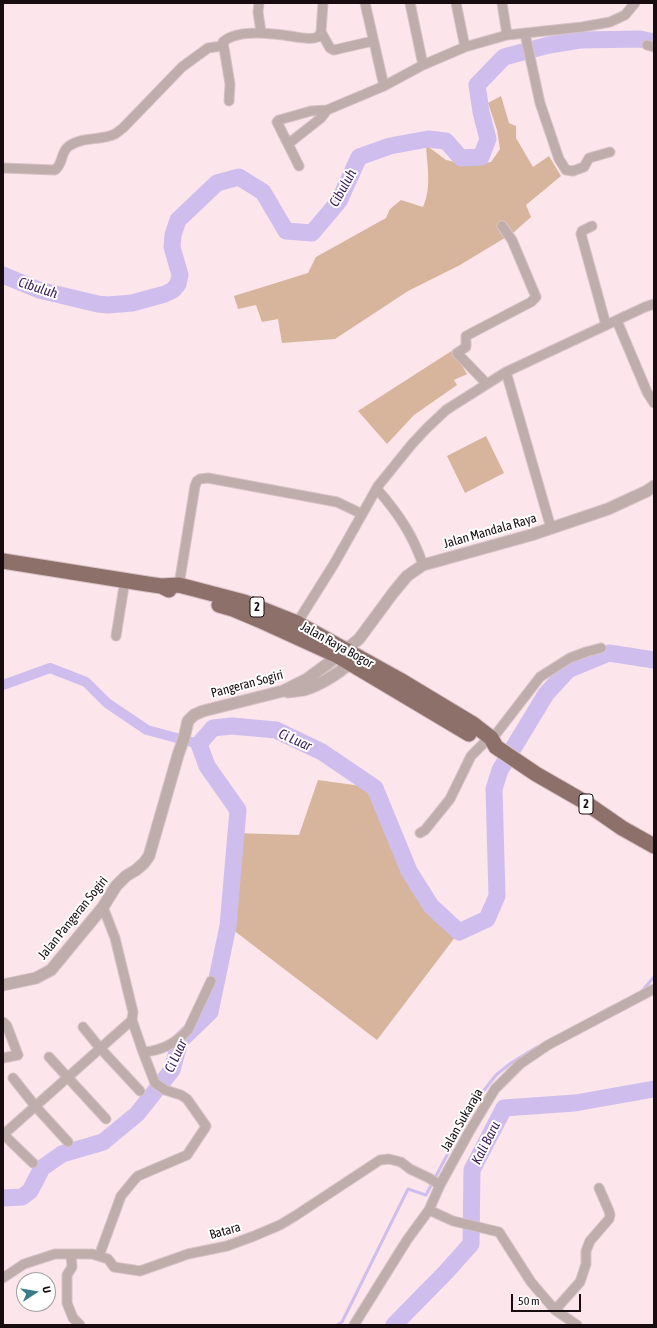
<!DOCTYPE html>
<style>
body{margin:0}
#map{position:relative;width:657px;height:1328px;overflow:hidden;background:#fce5eb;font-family:"Asap Condensed",sans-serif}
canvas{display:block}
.frame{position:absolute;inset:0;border:4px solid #180c10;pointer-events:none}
.north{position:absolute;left:16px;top:1272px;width:40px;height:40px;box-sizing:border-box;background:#fff;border:1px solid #a39e9f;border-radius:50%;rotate:78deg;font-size:11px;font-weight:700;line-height:16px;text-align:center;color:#180c10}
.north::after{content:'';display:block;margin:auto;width:14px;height:18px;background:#387c8a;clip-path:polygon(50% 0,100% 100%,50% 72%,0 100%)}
.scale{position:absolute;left:511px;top:1294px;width:70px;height:18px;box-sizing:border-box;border:2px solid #180c10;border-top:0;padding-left:5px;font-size:12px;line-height:14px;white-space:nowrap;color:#180c10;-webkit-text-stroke:3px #fff;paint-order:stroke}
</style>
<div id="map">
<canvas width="657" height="1328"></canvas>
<div class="frame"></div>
<div class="north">U</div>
<div class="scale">50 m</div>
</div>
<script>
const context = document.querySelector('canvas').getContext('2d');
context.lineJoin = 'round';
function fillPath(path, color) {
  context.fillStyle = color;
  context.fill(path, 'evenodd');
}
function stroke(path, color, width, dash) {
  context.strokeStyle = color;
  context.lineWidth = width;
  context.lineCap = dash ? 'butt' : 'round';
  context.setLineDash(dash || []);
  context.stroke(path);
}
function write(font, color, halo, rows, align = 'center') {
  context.font = font + ' "Asap Condensed",sans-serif';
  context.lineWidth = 4;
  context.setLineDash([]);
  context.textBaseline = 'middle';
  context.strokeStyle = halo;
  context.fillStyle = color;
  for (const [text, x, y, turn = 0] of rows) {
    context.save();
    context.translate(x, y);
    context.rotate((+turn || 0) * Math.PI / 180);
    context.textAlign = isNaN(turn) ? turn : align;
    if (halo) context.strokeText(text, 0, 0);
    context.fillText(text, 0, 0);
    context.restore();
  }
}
fillPath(new Path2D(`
 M 501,96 L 509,123 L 516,126 L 516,138 L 533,167 L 549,156 L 561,176 L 526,205 L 531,217 L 513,233 L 460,265 L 408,291 L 335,339 L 282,343 L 278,319 L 262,322 L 256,305 L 238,309 L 234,296 L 308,273 L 316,257 L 386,218 L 390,209 L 401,200 L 423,207 C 432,187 427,166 426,145 L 446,160 L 468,165 L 491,162 L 500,149 L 497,130 L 488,103 Z
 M 453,350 L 467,374 L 454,380 L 457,385 L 414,415 L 387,444 L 358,411 Z
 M 486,436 L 504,473 L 465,493 L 447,456 Z
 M 318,780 L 375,788 L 399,851 L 459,932 L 377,1040 L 228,926 L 234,833 L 299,835 Z`), '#d6b59c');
stroke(new Path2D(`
 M 642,991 L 654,977
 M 600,1013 L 611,1007
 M 337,1325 L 342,1322 L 408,1189 L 426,1195 L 475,1102 L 496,1075 L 511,1063 L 537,1047`), '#cfbdee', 3);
stroke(new Path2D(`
 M 3,685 L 50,668 L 86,682 L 107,703 L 147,730 L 199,744`), '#cfbdee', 10);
stroke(new Path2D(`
 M 3,275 L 39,290 L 98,304 L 108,305 L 132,303 L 165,294 L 173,290 L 178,284 L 180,275 L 172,247 L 173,235 L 178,220 L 217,183 L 239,177 L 263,192 L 286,231 L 312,233 L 339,201 L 359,157 L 390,146 L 428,139 L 446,141 L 461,158 L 481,157 L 488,139 L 481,112 L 477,85 L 504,57 L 549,45 L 580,40 L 640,39 L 654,42
 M 3,1198 L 22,1197 L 30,1191 L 42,1168 L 62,1154 L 103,1142 L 137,1114 L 172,1070 L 180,1041 L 210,1012 L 228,926 L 238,810 L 207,766 L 199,744 L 213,728 L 232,726 L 276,730 L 322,752 L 375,788 L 409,871 L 431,906 L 459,932 L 487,919 L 497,896 L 494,789 L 500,770 L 546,694 L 568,670 L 609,653 L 654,660
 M 394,1325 L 446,1272 L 471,1244 L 472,1170 L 504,1108 L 575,1103 L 654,1089`), '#cfbdee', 17);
const minor = new Path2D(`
 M 259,3 L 258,12 L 261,32
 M 365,3 L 384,86
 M 410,3 L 423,65
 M 502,3 L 507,35
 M 321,32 L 330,48 L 334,50 L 373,41
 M 525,34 L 540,103 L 559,159 L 566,170 L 573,171 L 584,167 L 589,158 L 610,152
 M 647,45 L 654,47
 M 465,47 L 507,35 L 582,27 L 610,22 L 625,15 L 635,3
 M 229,101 L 230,84 L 223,42 C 239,28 276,34 296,37 C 304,38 311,40 318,37 L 321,32 L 323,3
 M 327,110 L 311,111 L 279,120 L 277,122 L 288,144 L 321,118 L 327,110 L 384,86 L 423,65 L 465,47 L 456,3
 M 288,144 L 299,166
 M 3,168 L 55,170 C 64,163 60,152 69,146 C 83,136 101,141 115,134 C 118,132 120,130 123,128 L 182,67 L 208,48 L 222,46
 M 592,226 L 582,231 L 581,234 L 606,325
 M 617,321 L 647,392 L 654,403
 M 506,372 L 551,528
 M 487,384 L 457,353 L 466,347 L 466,336 L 531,302 L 536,297 L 512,240 L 502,226
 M 377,489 C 398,513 413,535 423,565
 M 179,585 L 195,486 L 197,481 L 200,479 L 208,478 L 337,502 L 362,514
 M 297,623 L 334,564 L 378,486 L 412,444 L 427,428 L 446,410 L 506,372 L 645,307 L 654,304
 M 116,636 L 125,580
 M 420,833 L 425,830 L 450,799 L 471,756 L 483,744 L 496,734 L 540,677 L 570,658 L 586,652 L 601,648
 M 3,1022 L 7,1026 L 18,1055 L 3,1058
 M 83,1027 L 100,1048 L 140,1091
 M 143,1052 C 161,1051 176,1043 188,1030 L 211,981
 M 49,1057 L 106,1119
 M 13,1078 L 36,1107 L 68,1142
 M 3,1134 L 33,1163
 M 3,1135 L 132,1020
 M 429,1210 L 453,1221 L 499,1232 L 531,1282 L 555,1310 L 577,1325
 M 71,1255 L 72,1267 L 67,1275 L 67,1303 L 73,1318 L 80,1325
 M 99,1256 L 121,1196 L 135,1179 L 138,1176 L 187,1155 L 205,1128 L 206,1126 L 187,1099 L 181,1095 L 165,1090 L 155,1083 L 143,1052 L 132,1020 L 133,1012 L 115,938 L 103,907
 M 3,1278 L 24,1264 L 55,1254 L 92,1254 L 108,1259 L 114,1267 L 140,1271 L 188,1254 L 227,1246 L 254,1236 L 280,1225 L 295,1216 L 380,1160 L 389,1159 L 401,1162 L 410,1169 L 429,1178 L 440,1185
 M 555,1310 L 580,1282 L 586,1264 L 586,1251 L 590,1241 L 609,1219 L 610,1215 L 609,1211 L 599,1188
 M 354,1325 L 407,1240 L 429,1210 L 440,1185 L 469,1132 L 495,1089 L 520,1064 L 548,1045 L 654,989`);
const tertiary = new Path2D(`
 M 288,692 C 293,691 299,691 304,690 C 321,685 343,671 355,658
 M 3,985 L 36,978 L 51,970 L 103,907 L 116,886 L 126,876 L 136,870 L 144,863 L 149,856 L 178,755 L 184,738 L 188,721 L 194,715 L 203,711 L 283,691 L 307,679 L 338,656 L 359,639 L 393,593 L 407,576 L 423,565 L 531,535 L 608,509 L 647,491 L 654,486`);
const trunk = new Path2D(`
 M 3,561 L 147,584 L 161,586 L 169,590
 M 161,586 L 179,585 L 244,602 L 297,623 L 400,680 L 473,724 L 491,738 L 496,747 L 536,774 L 583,801 L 622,828 L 654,846
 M 219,605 L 233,609 L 259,620 L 338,656 L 469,734`);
stroke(minor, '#d8c2c8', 11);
stroke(tertiary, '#d8c2c8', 13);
stroke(trunk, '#d8c2c8', 17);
stroke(minor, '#beadaa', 9);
stroke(tertiary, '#beadaa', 11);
stroke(trunk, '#8e706a', 15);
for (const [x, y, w] of [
 [257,607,14],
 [586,804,14]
]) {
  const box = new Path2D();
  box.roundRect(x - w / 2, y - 10, w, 20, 3);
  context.fillStyle = '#fff';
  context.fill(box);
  stroke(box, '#180c10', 1);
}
write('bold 12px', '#180c10', null, [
 ["2",257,607],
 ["2",586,804]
]);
write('13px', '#180c10', '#fff', [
 ["Jalan Mandala Raya",490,531,-16],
 ["Jalan Raya Bogor",337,645,29],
 ["Pangeran Sogiri",247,684,-15],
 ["Jalan Pangeran Sogiri",73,918,-51],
 ["Jalan Sukaraja",462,1120,-60],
 ["Batara",225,1231,-16]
]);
write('italic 14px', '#3c225c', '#fff', [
 ["Cibuluh",343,188,-61],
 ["Cibuluh",38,288,18],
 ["Ci Luar",295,740,24],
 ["Ci Luar",176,1056,-65],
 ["Kali Baru",486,1143,-63]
]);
</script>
